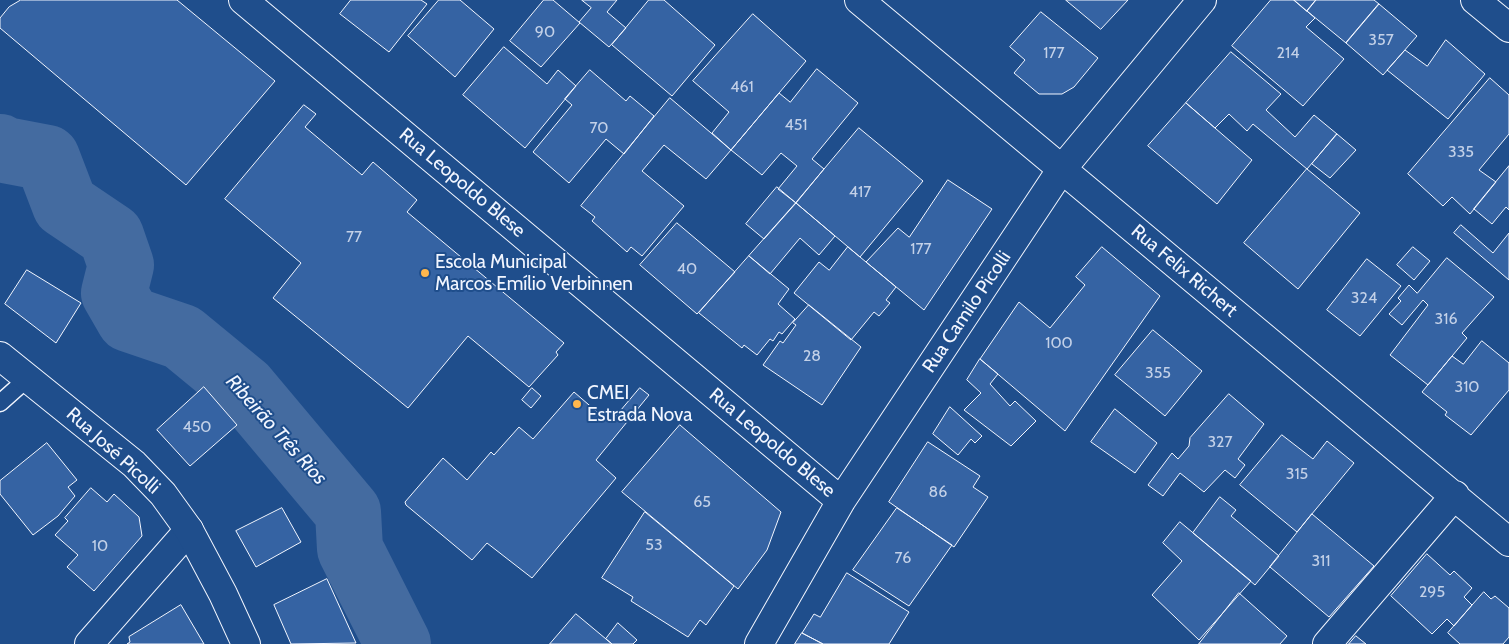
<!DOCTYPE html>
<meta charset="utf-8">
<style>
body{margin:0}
canvas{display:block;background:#1f4e8c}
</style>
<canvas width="1509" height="644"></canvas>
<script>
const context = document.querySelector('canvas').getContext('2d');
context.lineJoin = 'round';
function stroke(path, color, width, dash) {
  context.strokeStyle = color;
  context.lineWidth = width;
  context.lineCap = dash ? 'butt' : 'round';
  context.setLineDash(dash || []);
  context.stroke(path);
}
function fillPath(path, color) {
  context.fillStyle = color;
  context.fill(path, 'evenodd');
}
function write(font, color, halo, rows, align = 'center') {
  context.font = font + ' Cabin,sans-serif';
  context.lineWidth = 4;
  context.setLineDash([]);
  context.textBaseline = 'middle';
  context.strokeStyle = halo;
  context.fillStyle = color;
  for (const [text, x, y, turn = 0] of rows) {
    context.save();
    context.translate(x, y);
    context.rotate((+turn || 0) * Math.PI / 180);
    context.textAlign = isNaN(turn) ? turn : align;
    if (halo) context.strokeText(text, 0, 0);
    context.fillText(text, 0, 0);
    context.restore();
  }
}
stroke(new Path2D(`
 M 0,147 L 5,150 L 47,158 L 65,205 L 111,236 L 121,265 L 114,293 L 129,319 L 182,337 L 244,388 L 348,512 L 350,549 L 398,644`), '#446ba0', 66);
const building = new Path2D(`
 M 21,0 L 177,0 L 275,81 L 186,185 L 0,28 L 0,18 L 9,7 Z
 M 351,0 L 421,0 L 427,4 L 389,52 L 340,14 Z
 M 439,0 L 460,0 L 494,29 L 455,77 L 408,36 Z
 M 544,0 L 553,0 L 580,23 L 541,67 L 510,41 Z
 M 582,0 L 617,0 L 607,12 L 626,28 L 609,47 L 579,22 L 591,8 Z
 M 649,0 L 664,0 L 715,45 L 672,96 L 612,45 Z
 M 1066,0 L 1128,0 L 1101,29 Z
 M 1271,0 L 1294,0 L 1315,18 L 1306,27 L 1344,59 L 1303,106 L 1232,46 Z
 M 1294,0 L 1316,0 L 1307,11 Z
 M 1316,0 L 1374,0 L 1379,4 L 1346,43 L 1307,11 Z
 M 1379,4 L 1417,36 L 1383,75 L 1346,43 Z
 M 1041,12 L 1098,58 L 1074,87 L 1062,94 L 1039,94 L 1014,73 L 1025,60 L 1010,47 Z
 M 753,14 L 806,61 L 731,150 L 712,133 L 729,112 L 693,81 Z
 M 1446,40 L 1485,74 L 1448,119 L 1387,70 L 1405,50 L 1427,66 Z
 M 504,47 L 547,84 L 558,70 L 576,86 L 525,148 L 463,95 Z
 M 1231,52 L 1281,94 L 1266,110 L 1295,137 L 1314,115 L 1337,134 L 1307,169 L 1253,124 L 1247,131 L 1229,114 L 1215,128 L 1186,103 Z
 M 817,69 L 858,103 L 812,159 L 824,169 L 796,203 L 778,189 L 797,166 L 781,153 L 762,175 L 731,150 L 779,93 L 790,102 Z
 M 590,70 L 626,101 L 630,96 L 654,116 L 624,154 L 606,139 L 569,183 L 533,152 L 572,105 L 565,99 Z
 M 1490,78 L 1509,95 L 1509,134 L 1479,170 L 1496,182 L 1470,214 L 1452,197 L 1443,206 L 1408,174 Z
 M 670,98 L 731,150 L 706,179 L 664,145 L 642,171 L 684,206 L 642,256 L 631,247 L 627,252 L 592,221 L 595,217 L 581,206 Z
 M 1186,103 L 1252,160 L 1217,204 L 1148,146 Z
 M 304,105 L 316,114 L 305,127 L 362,175 L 373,162 L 417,200 L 407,212 L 564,343 L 556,352 L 558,355 L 529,387 L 468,336 L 408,408 L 273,298 L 301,263 L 225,199 Z
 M 859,128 L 923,181 L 860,257 L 796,203 Z
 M 1337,134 L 1356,150 L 1330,178 L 1312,164 Z
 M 1509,166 L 1509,210 L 1506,207 L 1492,224 L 1474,209 Z
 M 1307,169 L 1360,213 L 1298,289 L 1244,243 Z
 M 948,180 L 992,209 L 924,310 L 866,262 L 898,228 L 909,237 Z
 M 777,187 L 796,203 L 764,239 L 746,224 Z
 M 796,203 L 835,236 L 819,255 L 800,238 L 770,274 L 749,256 Z
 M 677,223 L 735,272 L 697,314 L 640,265 Z
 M 1461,225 L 1493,253 L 1509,233 L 1509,280 L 1454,233 Z
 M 848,247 L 896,287 L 886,300 L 890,303 L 879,316 L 874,312 L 851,340 L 794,293 L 819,262 L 829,270 Z
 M 1102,247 L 1160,296 L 1065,431 L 980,359 L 1019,302 L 1050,328 L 1085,285 L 1076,277 Z
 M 1413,247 L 1430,261 L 1414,280 L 1397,265 Z
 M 749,256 L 789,289 L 778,304 L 795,319 L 782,334 L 779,332 L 773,341 L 770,339 L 757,355 L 744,345 L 742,348 L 699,313 Z
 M 1447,258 L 1494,297 L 1462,333 L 1467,338 L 1428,385 L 1390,355 L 1428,305 L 1423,300 L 1402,325 L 1389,314 L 1401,301 L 1398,298 L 1409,285 L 1417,293 Z
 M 1367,259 L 1401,286 L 1360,336 L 1327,310 Z
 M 27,270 L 81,303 L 56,343 L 5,304 Z
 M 809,305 L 861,347 L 822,405 L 763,365 L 780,341 L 783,343 L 796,325 L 793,323 Z
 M 1153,330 L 1202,371 L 1165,416 L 1115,375 Z
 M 1482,341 L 1509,363 L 1509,390 L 1471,435 L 1445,415 L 1447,412 L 1422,392 L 1452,356 L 1463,364 Z
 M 980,359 L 998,374 L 990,384 L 1010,406 L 1015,401 L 1036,421 L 1011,446 L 964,410 L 981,393 L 967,380 Z
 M 204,387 L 237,425 L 190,466 L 157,430 Z
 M 532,388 L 541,396 L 531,408 L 522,400 Z
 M 640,388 L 649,395 L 596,460 L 616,478 L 532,578 L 487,543 L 472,560 L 406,505 L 405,502 L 443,458 L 467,480 L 491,452 L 494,455 L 519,427 L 533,439 L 574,392 L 603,417 L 612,420 Z
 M 1229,394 L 1264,424 L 1238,459 L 1245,465 L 1235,478 L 1225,470 L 1204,492 L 1180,473 L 1163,496 L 1148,485 L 1172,453 L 1178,459 L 1189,446 L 1190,438 Z
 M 950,407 L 982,436 L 975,443 L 971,439 L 958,455 L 933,434 Z
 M 1115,409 L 1157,443 L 1135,473 L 1091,442 Z
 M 680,425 L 781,512 L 767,550 L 738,589 L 622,492 Z
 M 1282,435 L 1313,459 L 1327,441 L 1354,463 L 1297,532 L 1240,485 Z
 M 928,442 L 980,476 L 973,487 L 988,497 L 954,547 L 889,502 Z
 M 47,443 L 77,480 L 68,487 L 75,496 L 58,516 L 33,535 L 0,494 L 0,481 Z
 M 91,488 L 107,502 L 114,494 L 139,517 L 142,536 L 94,591 L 67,567 L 78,555 L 55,535 L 68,521 L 65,518 Z
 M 1220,497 L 1236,510 L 1231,516 L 1279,556 L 1255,585 L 1193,533 Z
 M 282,508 L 301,542 L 256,567 L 236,531 Z
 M 897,508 L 952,545 L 909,606 L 853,570 Z
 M 645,512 L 734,586 L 706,625 L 700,620 L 688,637 L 631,601 L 633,597 L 602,578 Z
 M 1312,514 L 1374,566 L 1329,617 L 1270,567 Z
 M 1180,522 L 1251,581 L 1199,640 L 1152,595 L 1182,561 L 1163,543 Z
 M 1427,554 L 1450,575 L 1454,571 L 1472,588 L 1464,597 L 1472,605 L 1454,626 L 1447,619 L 1432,634 L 1391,596 Z
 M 847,573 L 909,612 L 889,644 L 823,644 L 802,633 L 814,614 L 820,617 Z
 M 327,579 L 356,643 L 291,644 L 274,605 Z
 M 1484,592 L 1491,599 L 1495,596 L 1509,608 L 1509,637 L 1503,644 L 1460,644 L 1448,633 Z
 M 1239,593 L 1287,636 L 1280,644 L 1199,644 Z
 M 181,605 L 204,644 L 127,644 L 130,642 L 129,637 Z
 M 576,614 L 612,644 L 550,644 Z
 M 618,623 L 637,640 L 633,644 L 612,644 L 606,639 Z
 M 802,633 L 823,644 L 795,644 Z
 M 1356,636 L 1366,644 L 1349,644 Z`);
fillPath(building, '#3563a3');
stroke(building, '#f2f6ff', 1);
const lane = new Path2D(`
 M 0,403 L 28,378`);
const street = new Path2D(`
 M 243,0 L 841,501
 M 859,0 L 1509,542
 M 1475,0 L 1509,28
 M 89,644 L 189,530
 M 759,644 L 841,501 L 1061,170 L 1202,0
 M 1327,644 L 1455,495`);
const secondary = new Path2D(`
 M 0,356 L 134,464 L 163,494 L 189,530 L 223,594 L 246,644`);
stroke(lane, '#f2f6ff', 19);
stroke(street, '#f2f6ff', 30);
stroke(secondary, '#f2f6ff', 30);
stroke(lane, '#1f4e8c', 16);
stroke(street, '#1f4e8c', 28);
stroke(secondary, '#1f4e8c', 28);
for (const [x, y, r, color] of [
 [425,273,5,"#ffb74d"],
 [577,404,5,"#ffb74d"]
]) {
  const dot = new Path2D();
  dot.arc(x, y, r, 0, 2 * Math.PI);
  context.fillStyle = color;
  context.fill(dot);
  stroke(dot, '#1f4e8c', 2);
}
write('16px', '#c3d1e8', null, [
 ["90",545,32],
 ["357",1381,40],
 ["177",1054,53],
 ["214",1288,53],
 ["461",742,87],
 ["451",796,125],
 ["70",599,128],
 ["335",1461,152],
 ["417",860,192],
 ["77",354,237],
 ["177",921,249],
 ["40",687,269],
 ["324",1364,298],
 ["316",1446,319],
 ["100",1059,343],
 ["28",812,356],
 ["355",1158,373],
 ["310",1467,387],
 ["450",197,427],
 ["327",1220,442],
 ["315",1297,474],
 ["86",938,492],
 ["65",702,502],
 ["53",654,545],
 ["10",100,546],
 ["76",903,558],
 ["311",1321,561],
 ["295",1432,592]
]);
write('19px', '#f2f6ff', '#1f4e8c', [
 ["Rua Leopoldo Blese",462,183,40],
 ["Rua Felix Richert",1184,271,40],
 ["Rua Camilo Picolli",967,312,-56],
 ["Rua Leopoldo Blese",772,443,40],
 ["Rua José Picolli",113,451,42]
]);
write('19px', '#f2f6ff', '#1f4e8c', [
 ["Escola Municipal",435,262],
 ["Marcos Emílio Verbinnen",435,284],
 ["CMEI",587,393],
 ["Estrada Nova",587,415]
], 'left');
write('italic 20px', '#f2f6ff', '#1f4e8c', [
 ["Ribeirão Três Rios",276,430,48]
]);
</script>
